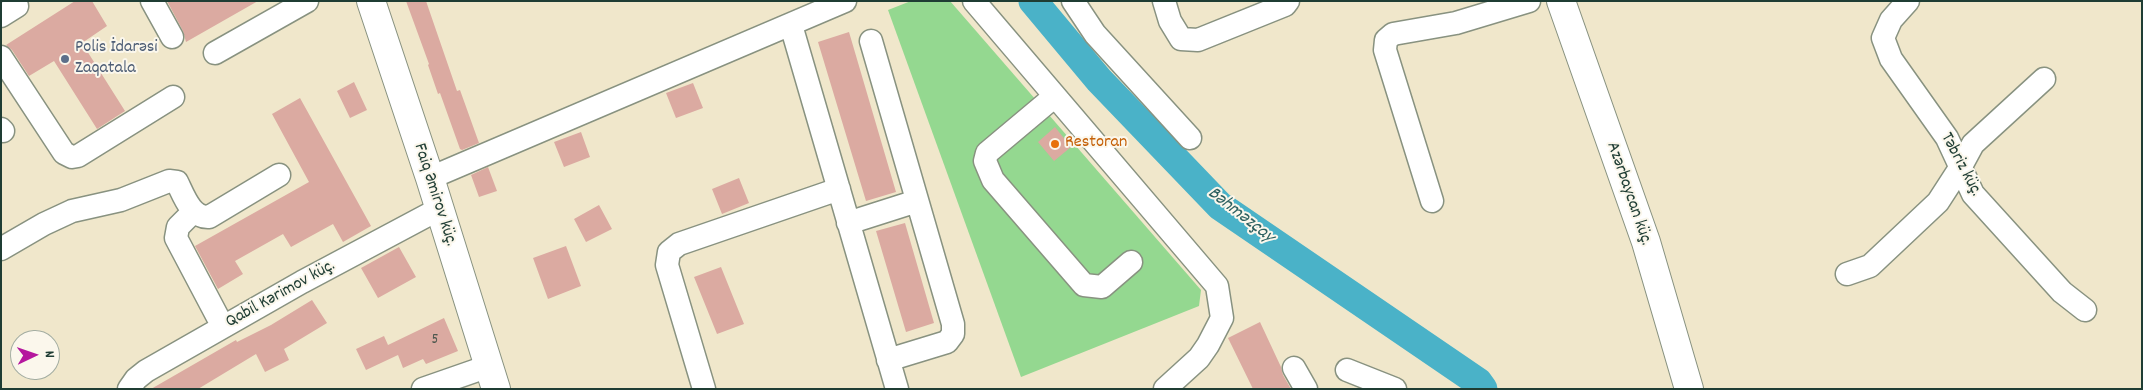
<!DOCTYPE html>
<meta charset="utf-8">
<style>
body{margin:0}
#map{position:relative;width:2143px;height:390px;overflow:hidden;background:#f0e7cb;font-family:Dekko,sans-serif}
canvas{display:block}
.frame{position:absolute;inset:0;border:2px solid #1f3d34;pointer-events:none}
.north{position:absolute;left:10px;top:330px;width:50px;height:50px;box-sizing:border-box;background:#fbf7ec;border:1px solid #a3ada2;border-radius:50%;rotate:87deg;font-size:14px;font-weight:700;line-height:20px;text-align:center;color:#1f3d34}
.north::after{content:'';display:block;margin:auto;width:18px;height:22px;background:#b5179e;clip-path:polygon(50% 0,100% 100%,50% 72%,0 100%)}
</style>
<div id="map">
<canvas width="2143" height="390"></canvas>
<div class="frame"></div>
<div class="north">N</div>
</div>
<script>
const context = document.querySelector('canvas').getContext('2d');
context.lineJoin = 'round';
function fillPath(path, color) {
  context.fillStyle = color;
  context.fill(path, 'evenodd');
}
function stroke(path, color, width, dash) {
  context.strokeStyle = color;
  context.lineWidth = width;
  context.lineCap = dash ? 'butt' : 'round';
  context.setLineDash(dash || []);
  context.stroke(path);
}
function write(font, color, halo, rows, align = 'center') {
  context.font = font + ' Dekko,sans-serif';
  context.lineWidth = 4;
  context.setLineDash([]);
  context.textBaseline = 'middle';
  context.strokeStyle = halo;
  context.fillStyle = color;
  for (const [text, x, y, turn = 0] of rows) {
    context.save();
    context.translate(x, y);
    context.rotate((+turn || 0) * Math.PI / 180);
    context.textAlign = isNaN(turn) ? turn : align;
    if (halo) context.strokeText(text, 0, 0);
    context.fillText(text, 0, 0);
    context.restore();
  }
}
fillPath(new Path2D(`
 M 911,1 L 950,1 L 1201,290 L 1199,306 L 1021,377 L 888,10 Z`), '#94d890');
stroke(new Path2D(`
 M 1033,1 L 1099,80 L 1220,206 L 1478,382 L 1483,389`), '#4ab2c8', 29);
fillPath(new Path2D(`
 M 75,1 L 92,1 L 107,26 L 82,43 L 125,111 L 97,129 L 54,61 L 29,76 L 12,50 L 6,45 Z
 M 167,1 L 258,1 L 186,42 L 183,31 Z
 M 406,1 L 426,1 L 457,91 L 460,90 L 479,143 L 462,150 L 460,149 L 440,93 L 438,94 L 428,65 L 429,64 Z
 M 849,32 L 896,192 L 866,201 L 818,42 Z
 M 354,82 L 367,110 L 350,118 L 337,91 Z
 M 693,83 L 703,108 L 676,118 L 666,93 Z
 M 300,98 L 371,226 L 343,242 L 333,224 L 291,247 L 283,234 L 235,261 L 243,274 L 218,289 L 195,246 L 309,182 L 272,114 Z
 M 1055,127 L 1071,147 L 1054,161 L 1038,142 Z
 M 581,132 L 590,157 L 564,167 L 554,142 Z
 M 488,167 L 497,191 L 479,197 L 471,175 Z
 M 739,178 L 749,203 L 722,214 L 712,189 Z
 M 599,205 L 612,229 L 586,242 L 574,219 Z
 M 905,223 L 934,323 L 906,332 L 876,231 Z
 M 566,246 L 581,286 L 548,299 L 533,258 Z
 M 399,247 L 416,277 L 378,298 L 361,268 Z
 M 721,267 L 744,324 L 717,334 L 694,277 Z
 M 312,300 L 327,323 L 284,349 L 289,360 L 265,372 L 256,354 L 198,389 L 151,389 L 236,340 L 237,342 L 271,325 Z
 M 444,318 L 458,351 L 426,364 L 423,359 L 403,368 L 398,355 L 366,370 L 356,349 L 384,336 L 388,345 Z
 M 1260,322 L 1281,367 L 1283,375 L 1291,389 L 1253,389 L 1228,338 Z`), '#dbaaa1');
const minor = new Path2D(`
 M 152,1 L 172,37
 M 974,1 L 1217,286 L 1222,318 L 1208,345 L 1199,358 L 1165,389
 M 1073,1 L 1095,34 L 1190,138
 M 1164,1 L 1170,21 L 1181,39 L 1198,40 L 1285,5 L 1288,1
 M 1908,1 L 1891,20 L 1883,38 L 1891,59 L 1947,138 L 1973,194 L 2062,292 L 2085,310
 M 1,16 L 17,6
 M 791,25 L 897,389
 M 871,41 L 953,324 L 953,334 L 947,342 L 888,360
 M 215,53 L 307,1
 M 1,57 L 64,153 L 72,157 L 78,156 L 173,97
 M 1055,96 L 987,153 L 985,161 L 993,180 L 1084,285 L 1102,287 L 1131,262
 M 1,129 L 3,131
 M 430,178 L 845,1
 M 1432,201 L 1385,50 L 1386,40 L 1393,34 L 1456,23 L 1529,1
 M 193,212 L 178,227 L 176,238 L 223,327
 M 848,223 L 917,201
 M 1,249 L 44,224 L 72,211 L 121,200 L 169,181 L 177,182 C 184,196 191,218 209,217 L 279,175
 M 1847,274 L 1870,266 L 1938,202 L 1960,168 L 1973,144 L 2044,79
 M 1294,368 L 1306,389
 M 1347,370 L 1395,389
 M 129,389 L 136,379 L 146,371 L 302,282 L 439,209
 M 423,389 L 489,366
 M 704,389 L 667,265 L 669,252 L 679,244 L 839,189`);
const major = new Path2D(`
 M 1561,1 L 1646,242 L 1689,389`);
const highway = new Path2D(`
 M 371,1 L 430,178 L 496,389`);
stroke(minor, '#889280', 25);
stroke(major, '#889280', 30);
stroke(highway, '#889280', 30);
stroke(minor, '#fff', 22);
stroke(major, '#fff', 28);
stroke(highway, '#fff', 28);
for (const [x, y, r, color] of [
 [65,59,5,"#5c6f8a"],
 [1055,144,5,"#e8710a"]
]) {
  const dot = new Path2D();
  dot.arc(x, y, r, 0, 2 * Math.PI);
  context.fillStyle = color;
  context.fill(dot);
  stroke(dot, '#fbf7ec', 2);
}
write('15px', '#4e584f', null, [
 ["5",435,341]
]);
write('18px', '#4e5e75', '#fbf7ec', [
 ["Polis İdarəsi",75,49],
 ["Zaqatala",75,70]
], 'left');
write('18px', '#c56008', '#fbf7ec', [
 ["Restoran",1065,144]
], 'left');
write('18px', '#1f3d34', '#fbf7ec', [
 ["Təbriz küç.",1960,165,62],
 ["Azərbaycan küç.",1628,194,71],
 ["Faiq Əmirov küç.",434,195,72],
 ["Qabil Kərimov küç.",281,295,-29]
]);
write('italic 19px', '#2c6060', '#fbf7ec', [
 ["Bəhməzçay",1240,216,38]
]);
</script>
